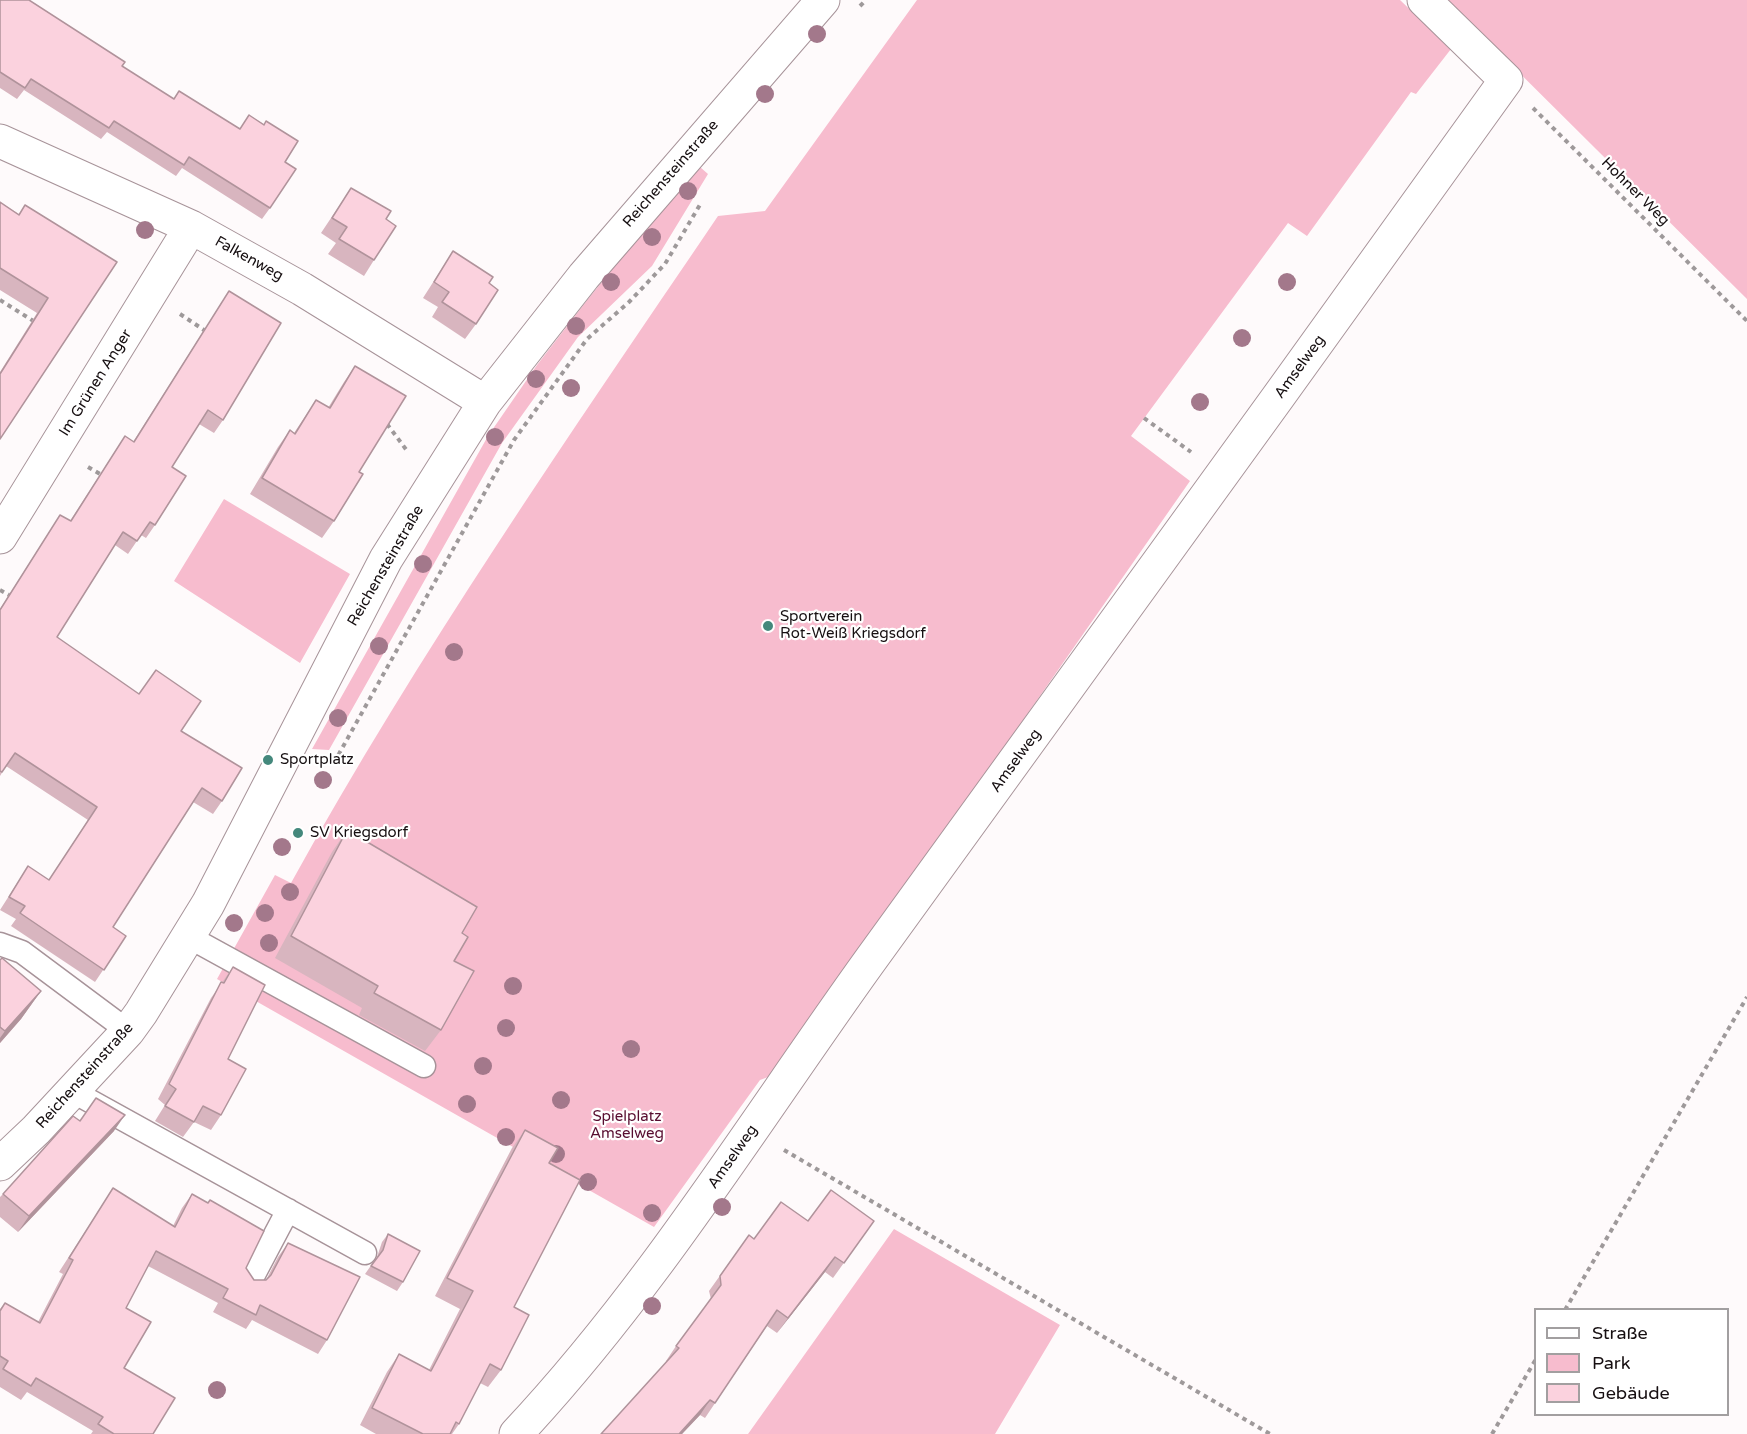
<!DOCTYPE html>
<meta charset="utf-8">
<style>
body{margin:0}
#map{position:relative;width:1747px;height:1434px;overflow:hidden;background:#fefafb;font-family:"Varela Round",sans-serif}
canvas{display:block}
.legend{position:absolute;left:1534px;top:1308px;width:195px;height:108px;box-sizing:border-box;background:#fff;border:2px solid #a29fa0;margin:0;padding:8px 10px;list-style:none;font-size:18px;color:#160f11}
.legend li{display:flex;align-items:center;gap:12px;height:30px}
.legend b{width:30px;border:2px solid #a29fa0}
</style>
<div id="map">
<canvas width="1747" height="1434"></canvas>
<ul class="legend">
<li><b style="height:8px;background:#fff"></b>Straße</li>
<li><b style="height:16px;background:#f7bcce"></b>Park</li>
<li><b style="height:16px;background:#fbd2de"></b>Gebäude</li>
</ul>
</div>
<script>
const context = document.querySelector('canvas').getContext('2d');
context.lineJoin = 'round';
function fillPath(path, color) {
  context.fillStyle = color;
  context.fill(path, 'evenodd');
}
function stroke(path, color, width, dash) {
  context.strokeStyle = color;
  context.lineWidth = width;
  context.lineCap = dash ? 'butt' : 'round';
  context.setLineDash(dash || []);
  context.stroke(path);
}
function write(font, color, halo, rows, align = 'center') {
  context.font = font + ' "Varela Round",sans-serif';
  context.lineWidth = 4.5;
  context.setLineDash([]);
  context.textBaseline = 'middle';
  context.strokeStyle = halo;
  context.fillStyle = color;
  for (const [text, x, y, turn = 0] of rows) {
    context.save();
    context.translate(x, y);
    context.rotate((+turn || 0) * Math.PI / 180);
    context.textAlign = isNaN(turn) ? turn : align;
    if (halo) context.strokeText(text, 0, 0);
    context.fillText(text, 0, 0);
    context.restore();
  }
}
fillPath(new Path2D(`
 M 917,0 L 1400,0 L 1451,49 L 1416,94 L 1411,92 L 1307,236 L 1288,223 L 1131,436 L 1190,481 L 776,1074 L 760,1080 L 654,1227 L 217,979 L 275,875 L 291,883 C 419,652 570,434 718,216 L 765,211 Z
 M 1446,0 L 1747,0 L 1747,299 Z
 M 700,167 L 708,174 L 652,266 L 578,337 L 502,443 L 329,750 L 312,749 L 488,436 L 537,365 L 588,299 L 675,192 Z
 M 224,499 L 350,574 L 300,663 L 174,581 Z
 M 894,1229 L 1060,1325 L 995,1434 L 748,1434 Z`), '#f7bcce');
const service = new Path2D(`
 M 189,937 L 424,1066
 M 0,944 L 22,952 L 128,1031
 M 72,1091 L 365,1253
 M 250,1282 L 288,1210`);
const minor = new Path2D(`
 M 0,141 L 191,227 L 302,289 L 485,402
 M 0,537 L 191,227
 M 0,1164 L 36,1130 L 128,1031 L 141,1013 L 208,904 L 386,559 L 485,402 L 584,276 L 823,0
 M 516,1434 C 651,1290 754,1122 869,962 C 1082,668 1295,375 1506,80 L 1424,0`);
stroke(service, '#a79399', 25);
stroke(minor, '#a79399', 35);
stroke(new Path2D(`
 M 860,6 L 866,0
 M 1533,108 L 1747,321
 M 0,300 L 35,322
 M 180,314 L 204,330
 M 1144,418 L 1191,452
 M 387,424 L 408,452
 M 88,467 L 100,474
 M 0,590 L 9,595
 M 324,762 L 335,761 L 514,440 L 587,339 L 629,302 L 665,264 L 701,203
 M 784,1150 L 1270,1434
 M 1565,1310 L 1747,997
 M 1492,1434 L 1536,1359`), '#9e999a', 4, [4.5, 4.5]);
stroke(service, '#fff', 22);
stroke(minor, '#fff', 33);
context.fillStyle = '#a3788b';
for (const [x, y] of [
 [817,34],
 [765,94],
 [688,191],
 [145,230],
 [652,237],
 [611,282],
 [1287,282],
 [576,326],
 [1242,338],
 [536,379],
 [571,388],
 [1200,402],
 [495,437],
 [423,564],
 [379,646],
 [454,652],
 [338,718],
 [323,780],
 [282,847],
 [290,892],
 [265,913],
 [234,923],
 [269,943],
 [513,986],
 [506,1028],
 [631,1049],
 [483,1066],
 [561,1100],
 [467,1104],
 [506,1137],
 [556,1154],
 [588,1182],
 [722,1207],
 [652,1213],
 [652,1306],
 [217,1390]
]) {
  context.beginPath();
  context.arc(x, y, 9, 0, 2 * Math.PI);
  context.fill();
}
fillPath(new Path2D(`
 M 0,0 L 122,66 L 174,99 L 240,129 L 249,115 L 264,124 L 266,121 L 285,162 L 270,208 L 262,219 L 182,168 L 176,176 L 107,132 L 101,139 L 24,90 L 17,99 L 0,88 Z
 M 351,188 L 386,219 L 374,260 L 364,276 L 328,254 L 336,243 L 321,233 Z
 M 0,202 L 19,214 L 25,205 L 117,262 L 0,439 L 0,372 L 37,313 L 0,290 Z
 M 453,251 L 489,283 L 476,324 L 465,339 L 432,317 L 438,307 L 423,298 Z
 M 229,291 L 223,420 L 214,433 L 199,424 L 172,467 L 155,525 L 146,538 L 141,535 L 128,554 L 115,545 L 57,637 L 181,731 L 222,801 L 213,814 L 193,802 L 113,927 L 126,936 L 95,982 L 11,926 L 16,919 L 0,910 L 28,866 L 49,880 L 88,820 L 6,766 L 0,776 L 0,609 L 60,515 L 70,521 L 125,436 L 133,442 Z
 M 355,366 L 359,472 L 334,521 L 322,538 L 250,494 L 278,447 L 290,430 L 294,433 L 316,400 L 328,408 L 344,382 Z
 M 347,830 L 462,933 L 454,961 L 441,1030 L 425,1051 L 359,1015 L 362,1008 L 275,958 L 332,852 Z
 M 0,960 L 41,991 L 21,1019 L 0,1043 Z
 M 233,967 L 228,1059 L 221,1115 L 211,1130 L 194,1122 L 183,1137 L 155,1121 L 165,1105 L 158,1099 L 211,998 Z
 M 80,1121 L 114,1131 L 18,1232 L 0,1217 L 0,1197 L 3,1194 Z
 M 525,1130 L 549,1163 L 514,1307 L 501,1370 L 488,1387 L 480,1383 L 459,1424 L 452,1434 L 376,1434 L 360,1425 L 387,1372 L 399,1354 L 429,1370 L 460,1309 L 435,1296 L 512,1148 Z
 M 113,1188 L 173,1226 L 182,1208 L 192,1194 L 246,1268 L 254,1280 L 266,1280 L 278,1257 L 288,1243 L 327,1340 L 318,1354 L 252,1320 L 246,1329 L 213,1312 L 218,1303 L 148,1266 L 126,1308 L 124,1368 L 153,1434 L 91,1434 L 93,1431 L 27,1392 L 21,1400 L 0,1387 L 0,1309 L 5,1303 L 38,1322 L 63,1274 L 59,1272 Z
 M 874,1221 L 833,1278 L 825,1272 L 777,1333 L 767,1326 L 705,1418 L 700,1415 L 682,1434 L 601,1434 L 667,1362 L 666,1361 L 676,1346 L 711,1299 L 709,1291 L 749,1235 L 754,1239 Z
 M 388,1234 L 403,1282 L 397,1291 L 365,1274 L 377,1257 L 382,1242 Z`), '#d8b5bf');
fillPath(new Path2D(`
 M 41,991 L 21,1019 L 0,1043 L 0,1038 L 5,1031 Z
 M 125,1115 L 114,1131 L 18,1232 L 29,1216 Z
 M 835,1257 L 825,1272 L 777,1333 L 788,1318 Z
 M 710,1400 L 700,1415 L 682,1434 L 679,1434 Z`), '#b0939b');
const building = new Path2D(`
 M 0,0 L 29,0 L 125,62 L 122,66 L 174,99 L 179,91 L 240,129 L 249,115 L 264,125 L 266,121 L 298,141 L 285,162 L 296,169 L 270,208 L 189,157 L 184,165 L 114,121 L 109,128 L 31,79 L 25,88 L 0,72 Z
 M 351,188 L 391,211 L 386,219 L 396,226 L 374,260 L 339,239 L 347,227 L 332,218 Z
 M 0,202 L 19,215 L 25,205 L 117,262 L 0,439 L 0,374 L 48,298 L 0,268 Z
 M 453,251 L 493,277 L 489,283 L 498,290 L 476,324 L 442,302 L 449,292 L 434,282 Z
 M 229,291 L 281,323 L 223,420 L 208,410 L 172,467 L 186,476 L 155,525 L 150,522 L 137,541 L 123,532 L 57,637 L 139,694 L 156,670 L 201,701 L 181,731 L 242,768 L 222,801 L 202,788 L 113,927 L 126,936 L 104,970 L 20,913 L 25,906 L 9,897 L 28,866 L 49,880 L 97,807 L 15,753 L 2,772 L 0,771 L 0,610 L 60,515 L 71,521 L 125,436 L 134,442 Z
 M 355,366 L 406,396 L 359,472 L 363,474 L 334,521 L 262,478 L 290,430 L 295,434 L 316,400 L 330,408 Z
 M 347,830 L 477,907 L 462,933 L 468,937 L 454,961 L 474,971 L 441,1030 L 374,993 L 378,986 L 291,936 Z
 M 2,958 L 41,991 L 5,1031 L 0,1027 L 0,960 Z
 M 233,967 L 265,985 L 228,1059 L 246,1069 L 221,1115 L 203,1106 L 194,1122 L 165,1106 L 176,1089 L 169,1084 L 221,982 L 224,983 Z
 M 96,1098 L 125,1115 L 29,1216 L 3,1194 L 73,1116 L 80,1121 Z
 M 525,1130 L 558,1148 L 549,1163 L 580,1180 L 514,1307 L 529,1315 L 501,1370 L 490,1364 L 459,1424 L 456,1422 L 450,1434 L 423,1434 L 372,1408 L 399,1354 L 431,1371 L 473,1291 L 447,1278 Z
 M 113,1188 L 175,1227 L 192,1194 L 208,1203 L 210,1200 L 264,1231 L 246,1268 L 254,1280 L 266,1280 L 271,1275 L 288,1243 L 360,1277 L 327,1340 L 260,1305 L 256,1315 L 223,1298 L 228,1289 L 156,1251 L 126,1308 L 151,1322 L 124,1368 L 175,1398 L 153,1434 L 114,1434 L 98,1424 L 103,1417 L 36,1378 L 31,1386 L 3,1369 L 8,1361 L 0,1356 L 0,1311 L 5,1303 L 40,1323 L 73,1260 L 69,1258 Z
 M 831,1190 L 874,1221 L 844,1263 L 835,1257 L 788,1318 L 777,1310 L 715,1403 L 710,1400 L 679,1434 L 601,1434 L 679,1348 L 676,1346 L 721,1285 L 720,1276 L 749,1235 L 754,1239 L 781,1202 L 808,1221 Z
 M 388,1234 L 420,1251 L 403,1282 L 371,1266 L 383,1250 Z`);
fillPath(building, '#fbd2de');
stroke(building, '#b0939b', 1.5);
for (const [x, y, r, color] of [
 [768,626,6,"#44887c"],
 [268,760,6,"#44887c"],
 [298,833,6,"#44887c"]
]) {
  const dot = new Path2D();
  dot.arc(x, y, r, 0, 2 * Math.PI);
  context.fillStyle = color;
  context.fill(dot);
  stroke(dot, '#fff', 2);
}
write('15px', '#160f11', '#fff', [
 ["Reichensteinstraße",671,174,-49],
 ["Hohner Weg",1635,192,45],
 ["Falkenweg",249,259,29],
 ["Amselweg",1300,367,-54],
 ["Im Grünen Anger",96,383,-58],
 ["Reichensteinstraße",386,566,-60],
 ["Amselweg",1016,761,-54],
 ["Reichensteinstraße",85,1076,-48],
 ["Amselweg",733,1157,-55]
]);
write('15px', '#160f11', '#fff', [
 ["Sportverein",780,617],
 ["Rot-Weiß Kriegsdorf",780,634],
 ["Sportplatz",280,760],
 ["SV Kriegsdorf",310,833]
], 'left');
write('15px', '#580d30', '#fff', [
 ["Spielplatz",627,1117],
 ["Amselweg",627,1134]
]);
</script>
